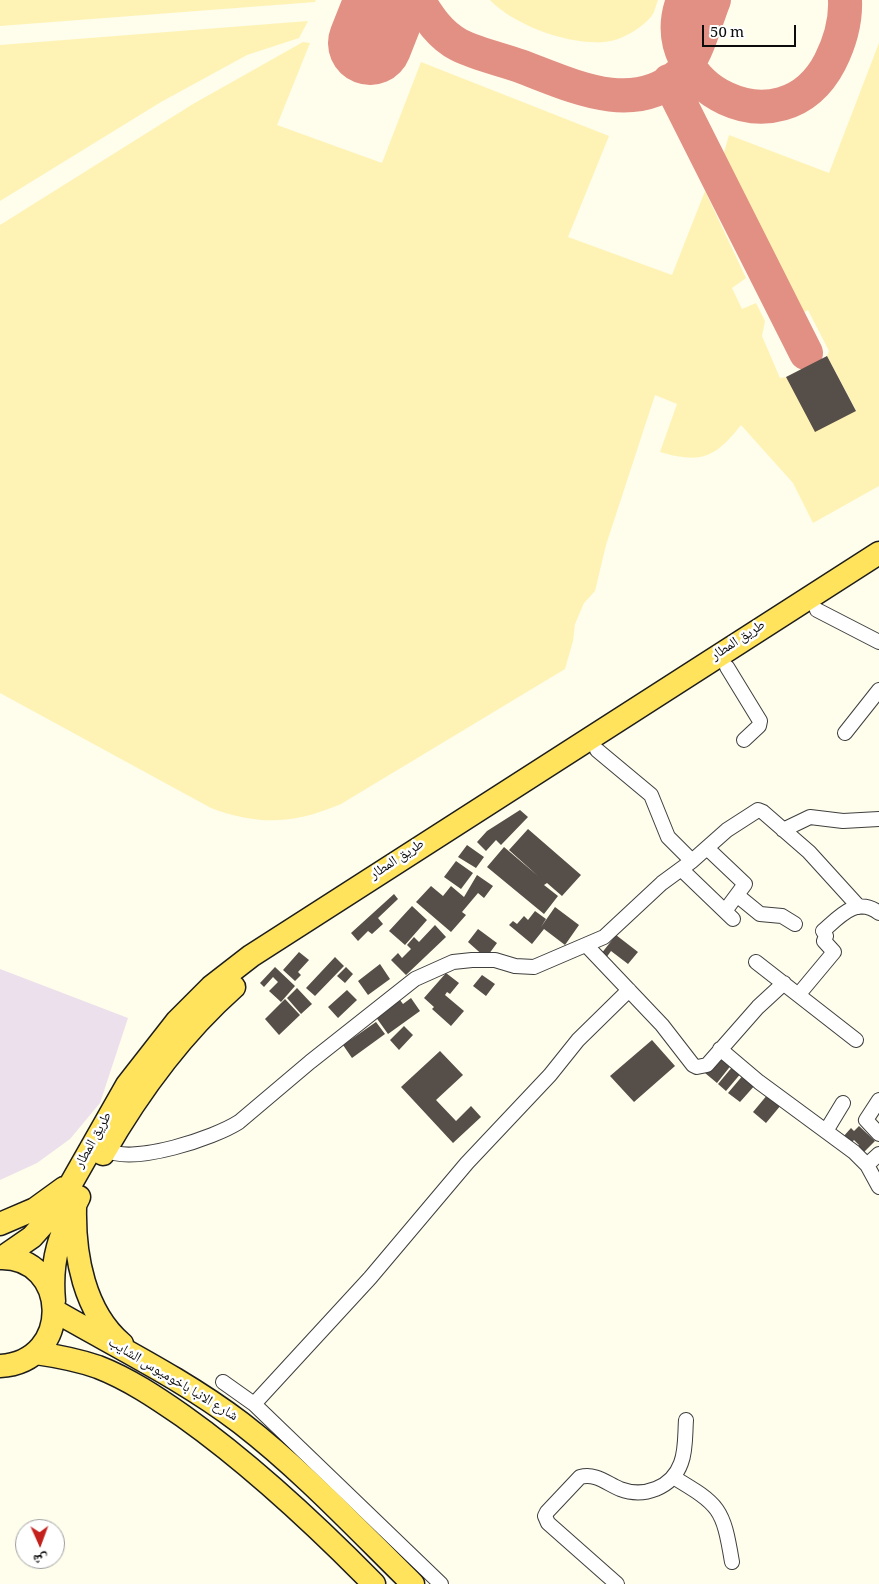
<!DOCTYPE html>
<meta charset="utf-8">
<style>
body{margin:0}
#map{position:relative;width:879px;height:1584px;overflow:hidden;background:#fffdec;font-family:Georgia,"Noto Naskh Arabic",serif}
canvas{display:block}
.north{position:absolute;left:15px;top:1519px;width:50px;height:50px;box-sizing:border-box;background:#fff;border:1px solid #9e9e9e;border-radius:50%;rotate:178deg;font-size:14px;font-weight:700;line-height:20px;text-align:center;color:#0c0c0c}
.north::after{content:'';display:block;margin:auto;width:18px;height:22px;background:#c4211d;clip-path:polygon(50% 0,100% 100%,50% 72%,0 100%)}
.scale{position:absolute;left:702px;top:25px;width:94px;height:22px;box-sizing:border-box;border:2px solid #0c0c0c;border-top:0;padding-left:6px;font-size:15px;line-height:18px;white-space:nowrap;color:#0c0c0c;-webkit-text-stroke:4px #fff;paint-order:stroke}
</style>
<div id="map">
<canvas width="879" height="1584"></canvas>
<div class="north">ش</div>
<div class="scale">50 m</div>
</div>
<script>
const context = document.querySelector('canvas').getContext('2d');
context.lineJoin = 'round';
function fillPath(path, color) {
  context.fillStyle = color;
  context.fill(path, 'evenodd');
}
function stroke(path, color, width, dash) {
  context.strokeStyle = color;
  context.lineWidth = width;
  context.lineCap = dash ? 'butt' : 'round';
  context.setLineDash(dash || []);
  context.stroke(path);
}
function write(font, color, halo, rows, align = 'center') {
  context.font = font + ' Georgia,"Noto Naskh Arabic",serif';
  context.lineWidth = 5;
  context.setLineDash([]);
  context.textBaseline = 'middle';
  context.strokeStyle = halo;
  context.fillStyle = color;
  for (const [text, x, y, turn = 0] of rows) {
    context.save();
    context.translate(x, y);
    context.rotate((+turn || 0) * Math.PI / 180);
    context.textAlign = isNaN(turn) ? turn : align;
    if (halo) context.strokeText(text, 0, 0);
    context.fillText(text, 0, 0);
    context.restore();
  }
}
fillPath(new Path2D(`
 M 0,969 L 128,1018 L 100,1103 L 70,1139 L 37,1163 L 0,1180 Z`), '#ebe0ec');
fillPath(new Path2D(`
 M 0,0 L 316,0 L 315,2 L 0,26 Z
 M 490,0 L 658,0 C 656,4 655,11 653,14 C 645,26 625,38 611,41 C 576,48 514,26 490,0 Z
 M 308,21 L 299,38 L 247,55 L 161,102 L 0,201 L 0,45 Z
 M 303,42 L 310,43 L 277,125 L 382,163 L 421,62 L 609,136 L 568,237 L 672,275 L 705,191 L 746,278 L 732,288 L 742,309 L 756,303 L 765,321 L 762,336 L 780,378 L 786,377 L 856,410 L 827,356 L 829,351 L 808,310 L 801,314 L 723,156 L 729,135 L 829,173 L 879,43 L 879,486 L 813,523 L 793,483 L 741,425 C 715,458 701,464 660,452 L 677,404 L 655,395 L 606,545 L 595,591 L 584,603 L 575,624 L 573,641 L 565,669 L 341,804 C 294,824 259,826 211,808 L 0,693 L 0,225 L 193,104 Z`), '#fef3b5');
stroke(new Path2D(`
 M 418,0 C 429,18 440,35 459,45 C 477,54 500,59 520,66 C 569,84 632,117 679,75 C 696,60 705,22 714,0
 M 683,0 C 650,87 782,155 830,62 C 840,42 846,22 845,0
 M 669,81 L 806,353`), '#e28f84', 34);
stroke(new Path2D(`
 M 370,43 L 387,0`), '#e28f84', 84);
fillPath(new Path2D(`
 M 827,356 L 856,411 L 815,432 L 786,377 Z
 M 520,810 L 528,817 L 501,845 L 496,840 L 486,851 L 477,842 L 487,831 Z
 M 528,829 L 581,875 L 562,896 L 547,883 L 544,885 L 558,896 L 544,914 L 487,867 L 504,847 L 538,876 L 509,850 Z
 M 467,845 L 484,857 L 476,868 L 458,857 Z
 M 456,861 L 473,873 L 461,889 L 444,877 Z
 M 477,875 L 493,886 L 484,898 L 478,893 L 462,912 L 466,915 L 451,932 L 416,902 L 431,886 L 443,896 L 451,886 L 464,897 Z
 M 394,894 L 398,899 L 378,918 L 383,924 L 372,934 L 368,931 L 358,941 L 351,933 Z
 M 412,906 L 427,920 L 405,945 L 389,931 Z
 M 555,907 L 579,925 L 565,945 L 544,929 L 532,944 L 509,925 L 513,921 L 517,924 L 524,916 L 528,920 L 535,911 L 546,919 L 541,927 Z
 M 435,925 L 446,937 L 406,975 L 391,960 L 398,953 L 402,958 L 411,949 L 407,945 L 414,937 L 419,942 Z
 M 478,929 L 497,943 L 486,958 L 468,942 Z
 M 616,935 L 638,952 L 628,964 L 611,951 L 606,958 L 601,954 Z
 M 299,952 L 309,960 L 298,972 L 301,975 L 295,981 L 283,970 Z
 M 335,957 L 344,966 L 315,996 L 306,988 Z
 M 380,964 L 390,979 L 368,995 L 358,981 Z
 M 275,967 L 295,986 L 281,1002 L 269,991 L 278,982 L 273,977 L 264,987 L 260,983 Z
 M 346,967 L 353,974 L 345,983 L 337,976 Z
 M 446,973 L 459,983 L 450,994 L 447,992 L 445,995 L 464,1011 L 451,1026 L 432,1009 L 434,1007 L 424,998 Z
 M 482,975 L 495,984 L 486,996 L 473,986 Z
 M 297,988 L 312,1004 L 301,1014 L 287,998 Z
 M 347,990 L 357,1000 L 338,1018 L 328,1007 Z
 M 397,996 L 403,1004 L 411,998 L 420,1011 L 388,1034 L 373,1013 Z
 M 285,999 L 300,1015 L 279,1035 L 265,1019 Z
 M 376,1022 L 385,1034 L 352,1058 L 343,1045 Z
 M 404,1026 L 413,1035 L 399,1050 L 390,1040 Z
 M 652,1040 L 675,1066 L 634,1102 L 610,1076 Z
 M 440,1051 L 463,1075 L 436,1100 L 456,1121 L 471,1106 L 481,1117 L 453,1143 L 401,1087 Z
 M 720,1055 L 732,1064 L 717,1083 L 705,1073 Z
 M 733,1066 L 742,1072 L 726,1091 L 718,1084 Z
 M 744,1074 L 756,1084 L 740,1102 L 728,1093 Z
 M 768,1094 L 781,1105 L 766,1123 L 753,1112 Z
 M 859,1126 L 875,1141 L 861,1155 L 855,1149 L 859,1145 L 854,1140 L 850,1144 L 843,1137 L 851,1128 L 854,1131 Z`), '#564e48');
const minor = new Path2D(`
 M 817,610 L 879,642
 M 727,667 L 760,721 L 759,726 L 744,740
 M 845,733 L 879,690
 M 597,750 L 651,795 L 668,837 L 692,861
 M 783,830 L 810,817 L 843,821 L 879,819
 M 707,848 L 745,884 L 725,911
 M 682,870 L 733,919
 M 738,896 L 760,914 L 782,916 L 795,924
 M 586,945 L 662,1025 L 693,1065 L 697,1067 L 707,1065 L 758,1007 L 784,983
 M 756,962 L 856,1040
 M 799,994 L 834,952 L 824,941 L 826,936 L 823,931 C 840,916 857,896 879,913
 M 720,1049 L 759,1082 L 854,1152 L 867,1165 L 879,1187
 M 879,1100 L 866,1120 L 879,1134
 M 826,1131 L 843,1103
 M 106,1150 C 134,1165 214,1138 239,1122 L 310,1062 L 415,979 L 453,962 L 472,960 L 495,960 L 515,966 L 534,967 L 604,937 L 662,883 L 692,861 L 727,830 L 758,810 L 763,812 L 809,852 L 859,907
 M 867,1165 L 879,1154
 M 223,1382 L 254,1404 L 441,1584
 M 254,1404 L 370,1278 L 467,1163 L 550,1075 L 578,1040 L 629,990
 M 673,1477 C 720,1505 723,1508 732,1562
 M 617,1584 L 548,1523 L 545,1516 L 547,1512 L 580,1477 C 596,1473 606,1483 620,1489 C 644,1498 672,1488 681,1463 C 686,1450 685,1434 686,1420`);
const primary = new Path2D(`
 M 103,1154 C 138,1093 181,1034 234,987
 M 75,1208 C 74,1255 84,1312 122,1344
 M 0,1224 L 35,1209 L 64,1188
 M 3,1257 L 32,1237 L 56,1210 L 127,1085 L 177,1021 L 211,987 L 251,956 L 879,553
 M 0,1258 C 69,1256 74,1362 0,1366
 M 54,1301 C 50,1258 60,1235 79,1197
 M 55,1311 C 117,1347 183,1379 241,1423 C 303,1471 357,1529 413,1584
 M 36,1353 C 57,1356 78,1360 98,1367 C 129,1379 157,1398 183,1416 C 252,1465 315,1524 374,1584`);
stroke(minor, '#3f3f3f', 16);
stroke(primary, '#1d1d1d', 25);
stroke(minor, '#fff', 14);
stroke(primary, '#ffe35c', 22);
write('14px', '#0c0c0c', '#fff', [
 ["طريق المطار",739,642,-33],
 ["طريق المطار",398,861,-33],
 ["طريق المطار",95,1141,-61],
 ["شارع الانبا باخوميوس الشايب",172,1381,31]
]);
</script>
